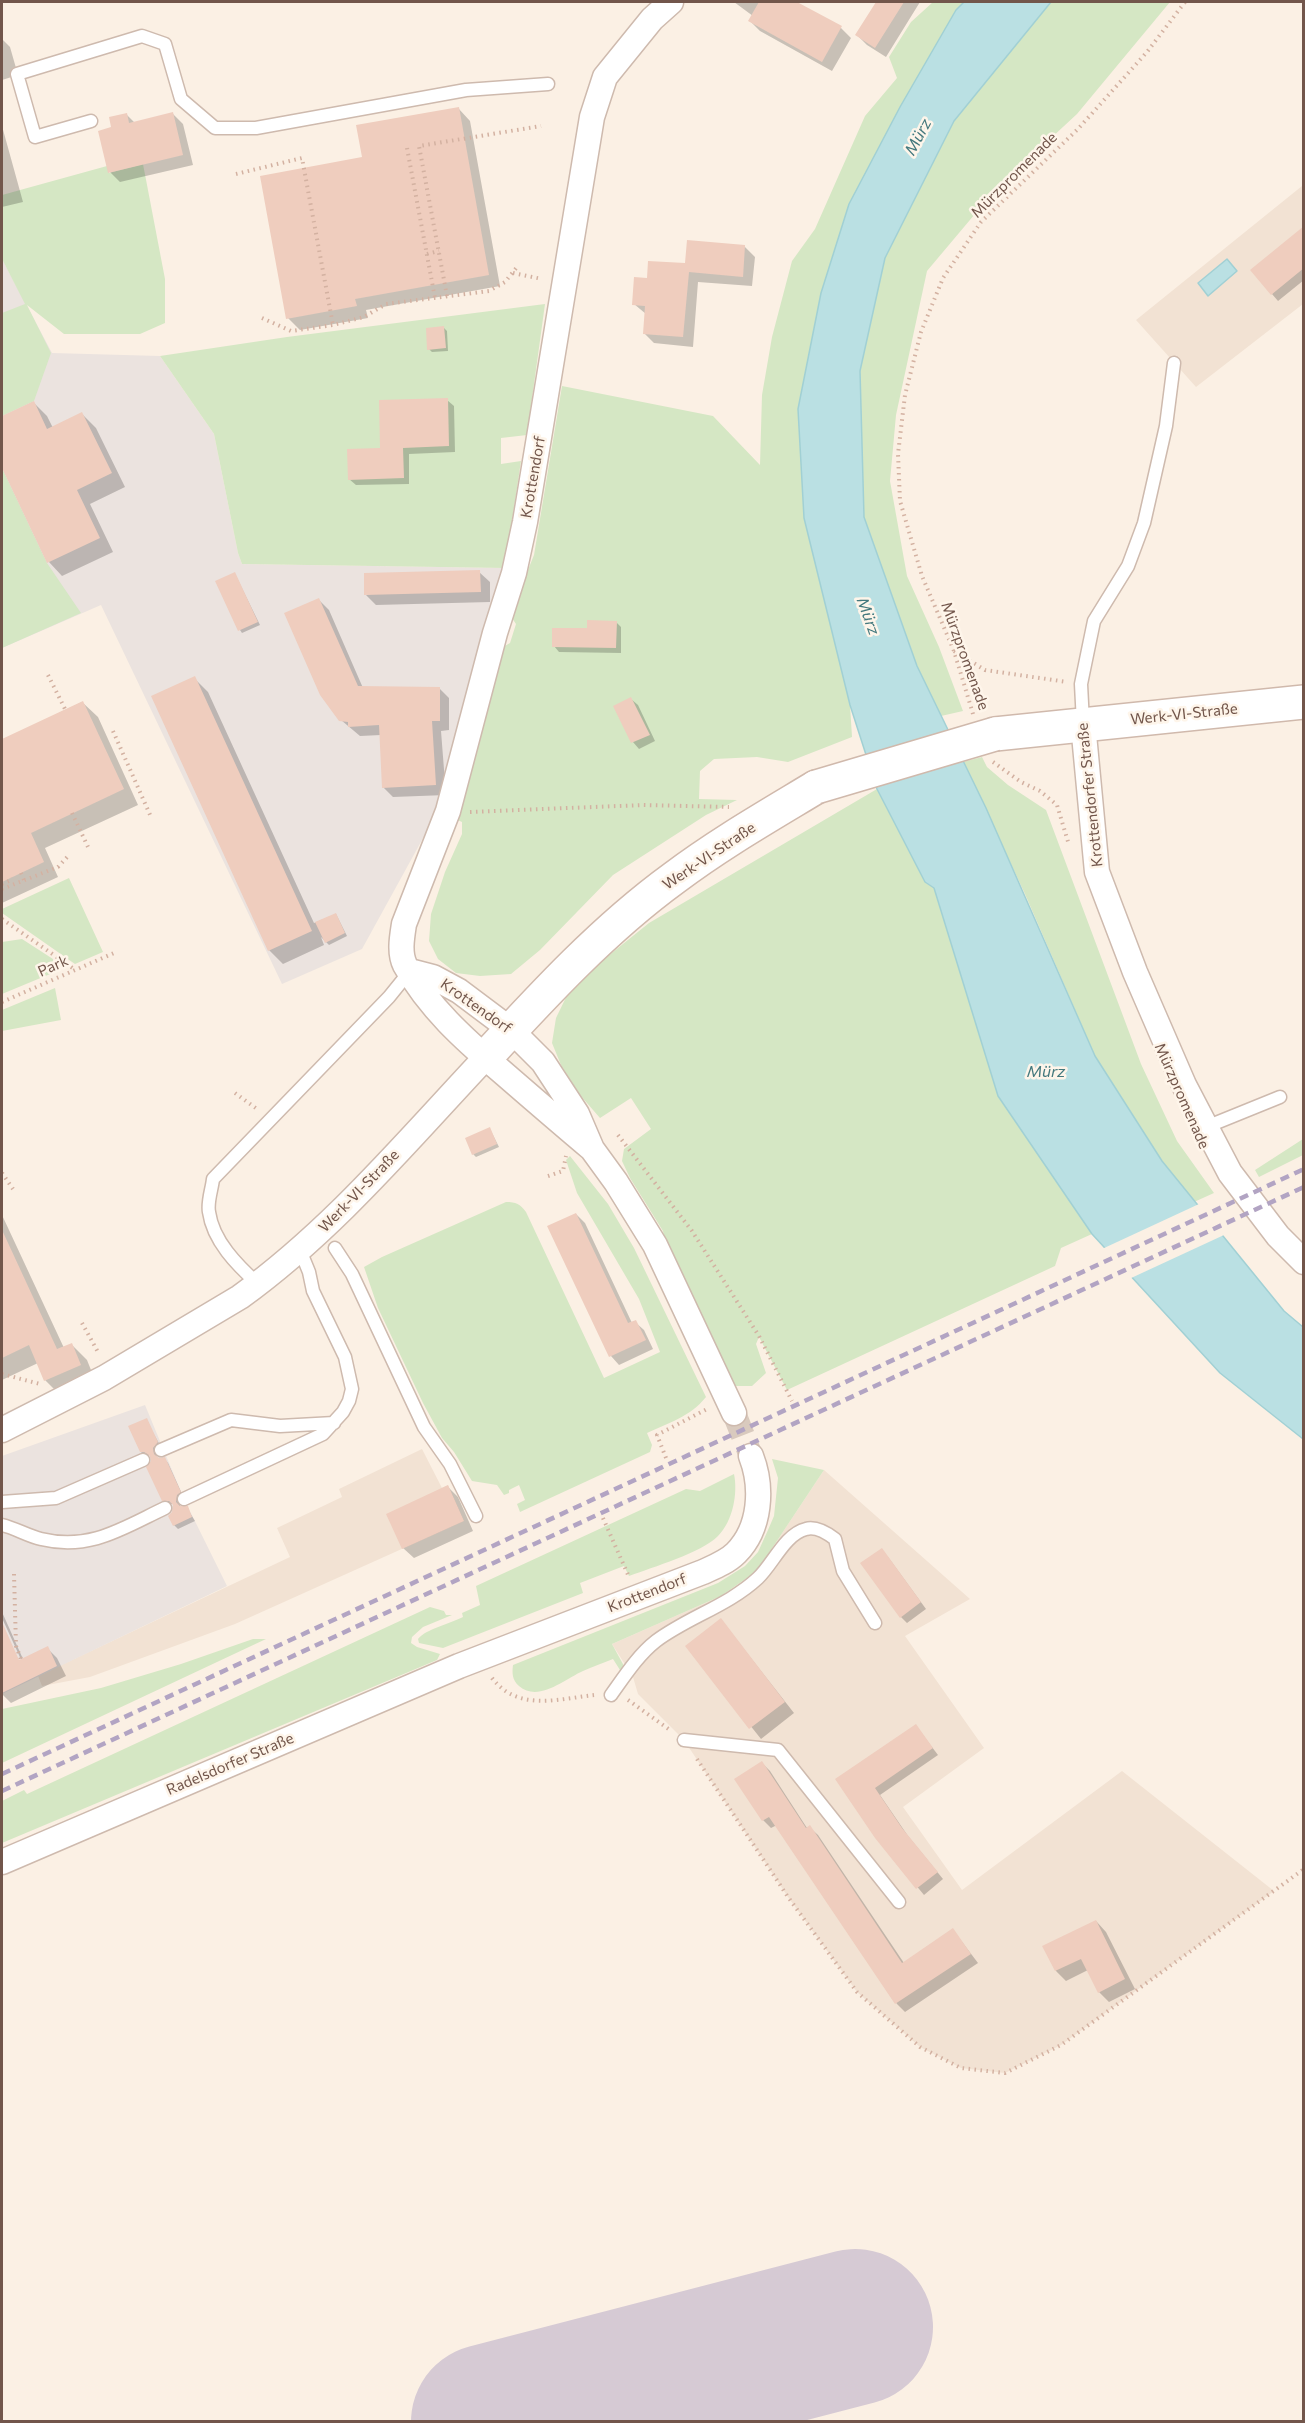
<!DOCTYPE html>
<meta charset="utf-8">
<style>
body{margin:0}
#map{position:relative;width:1305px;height:2423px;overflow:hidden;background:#fbf0e4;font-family:Commissioner,sans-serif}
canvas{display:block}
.frame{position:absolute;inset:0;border:3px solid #72564b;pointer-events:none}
</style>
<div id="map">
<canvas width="1305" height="2423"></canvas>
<div class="frame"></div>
</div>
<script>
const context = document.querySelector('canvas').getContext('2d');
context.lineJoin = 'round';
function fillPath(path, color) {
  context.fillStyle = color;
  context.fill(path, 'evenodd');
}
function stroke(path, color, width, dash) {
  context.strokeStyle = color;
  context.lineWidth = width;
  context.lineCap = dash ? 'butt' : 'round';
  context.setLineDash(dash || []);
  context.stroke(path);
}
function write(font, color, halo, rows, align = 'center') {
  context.font = font + ' Commissioner,sans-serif';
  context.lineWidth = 5;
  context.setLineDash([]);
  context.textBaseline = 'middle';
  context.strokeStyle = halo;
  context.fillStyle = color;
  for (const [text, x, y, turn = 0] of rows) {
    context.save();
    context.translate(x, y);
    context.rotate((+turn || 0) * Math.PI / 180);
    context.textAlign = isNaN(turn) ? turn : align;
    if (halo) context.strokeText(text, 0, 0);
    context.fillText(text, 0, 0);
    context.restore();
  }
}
fillPath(new Path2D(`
 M 1302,186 L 1303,304 L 1196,387 L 1136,320 Z
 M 422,1449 L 442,1488 L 448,1485 L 464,1521 L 235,1624 L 90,1677 L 42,1686 L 38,1676 L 290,1557 L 277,1528 L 342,1497 L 339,1489 Z
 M 824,1470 L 970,1599 L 905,1636 L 984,1748 L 903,1807 L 962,1890 L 1122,1771 L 1274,1891 L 1061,2045 L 1005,2073 L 961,2068 L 920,2047 L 857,1992 L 788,1897 L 684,1740 L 638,1694 L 633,1677 L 612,1644 L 721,1596 L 757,1571 Z`), '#f2e2d3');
fillPath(new Path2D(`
 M 2,259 L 52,353 L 160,356 L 214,434 L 238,553 L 242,564 L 505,568 L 439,809 L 362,949 L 282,984 L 101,605 L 2,648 Z
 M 145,1405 L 184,1499 L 227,1586 L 2,1694 L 2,1456 Z`), '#ebe3df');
fillPath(new Path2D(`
 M 933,2 L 964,2 L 956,10 L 804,518 L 850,705 L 852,737 L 788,762 L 757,757 L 714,759 L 700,771 L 699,799 L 737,800 L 706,815 L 613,875 L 540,950 L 511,974 L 480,976 L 456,973 L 438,959 L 429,941 L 431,914 L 445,872 L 462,834 L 462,822 L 453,818 L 496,651 L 510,643 L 516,624 L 510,615 L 534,555 L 562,386 L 713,416 L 760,465 L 762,395 L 772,337 L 792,261 L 815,229 L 865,116 L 897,78 L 889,57 L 911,22 Z
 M 1051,2 L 1170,2 L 1077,114 L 996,189 L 927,271 L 896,415 L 890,481 L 907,576 L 939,647 L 963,711 L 941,716 L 917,666 L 864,517 L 860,371 L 885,258 L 954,121 Z
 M 143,164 L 165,279 L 165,323 L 140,334 L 64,334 L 27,305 L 51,353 L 34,401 L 2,416 L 2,313 L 25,304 L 2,259 L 2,195 L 107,166 L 109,173 Z
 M 545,304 L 527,435 L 501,438 L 501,464 L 521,461 L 505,568 L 242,564 L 238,553 L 214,434 L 160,356 L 287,337 Z
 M 2,468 L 47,563 L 81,613 L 2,648 Z
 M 982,757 L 987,767 L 1008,785 L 1046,810 L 1141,1064 L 1177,1141 L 1214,1193 L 1194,1202 L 1162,1161 L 1095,1056 L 1025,894 L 963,762 Z
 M 877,789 L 925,882 L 934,888 L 998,1096 L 1092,1234 L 1061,1248 L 1055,1266 L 787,1390 L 759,1337 L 756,1344 L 766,1373 L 752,1386 L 733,1386 L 667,1256 L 663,1231 L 630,1178 L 622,1161 L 624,1149 L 651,1129 L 631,1098 L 600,1118 L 580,1095 L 561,1065 L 552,1043 L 556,1018 L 572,985 L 649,923 Z
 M 69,878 L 103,952 L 75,964 L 2,913 L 2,909 Z
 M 22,939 L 53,959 L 55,972 L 2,994 L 2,942 Z
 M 55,988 L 61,1020 L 2,1031 L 2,1010 Z
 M 1303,1139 L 1303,1155 L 1259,1177 L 1255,1170 Z
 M 570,1156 L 608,1204 L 634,1248 L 706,1397 C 690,1417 668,1423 647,1433 L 652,1445 L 650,1452 L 520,1512 L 517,1504 L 525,1500 L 519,1485 L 509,1490 L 509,1493 L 504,1495 L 497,1485 L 472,1481 L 454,1452 L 442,1438 L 423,1403 L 378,1308 L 364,1267 L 382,1257 L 506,1202 C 516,1202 520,1204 526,1212 L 604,1378 L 660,1352 L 639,1299 L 577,1193 L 566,1160 Z
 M 772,1459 L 824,1470 L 757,1571 L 721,1596 L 612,1644 L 624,1666 L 620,1670 L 613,1659 C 603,1663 592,1667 583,1671 C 565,1679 538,1703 519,1686 C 512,1680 512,1673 513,1665 L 718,1583 L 745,1566 L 758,1552 L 768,1530 L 774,1516 L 778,1478 Z
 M 734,1474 C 738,1493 733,1521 718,1536 C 701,1553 653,1567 629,1576 L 624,1566 L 580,1583 L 583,1593 L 443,1648 L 419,1643 L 418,1639 C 426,1629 449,1624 463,1617 L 462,1613 L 480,1605 L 476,1586 L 686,1489 L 700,1491 Z
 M 430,1607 L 444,1611 L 446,1615 L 452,1615 L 423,1627 L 412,1637 L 411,1643 L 417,1647 L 440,1654 L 437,1660 L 2,1843 L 2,1801 L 24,1790 L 27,1794 Z
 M 253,1639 L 266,1639 L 2,1763 L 2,1709 L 101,1688 L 181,1664 Z`), '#d5e7c4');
const water = new Path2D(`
 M 964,2 L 1051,2 L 954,121 L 885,258 L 860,371 L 864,517 L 917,666 L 986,808 L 1095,1056 L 1162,1161 L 1284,1311 L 1303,1327 L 1303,1439 L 1220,1373 L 1092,1234 L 998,1096 L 934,888 L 925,882 L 877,789 L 850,705 L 804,518 L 798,409 L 821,293 L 849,204 L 900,107 L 956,10 Z
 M 1227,259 L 1237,271 L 1208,296 L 1198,283 Z`);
fillPath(water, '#bae0e3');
stroke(water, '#a1d0d4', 1.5);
fillPath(new Path2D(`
 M 1199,1204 L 1224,1235 L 1129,1279 L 1102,1249 Z`), '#fbf0e4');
fillPath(new Path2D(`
 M 734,2 L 794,2 L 841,28 L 851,38 L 832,71 L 760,31 L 750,21 L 753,16 Z
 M 878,2 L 920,2 L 886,57 L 867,45 L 857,35 Z
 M 2,39 L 10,47 L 18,75 L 2,80 Z
 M 459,109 L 470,121 L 500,286 L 366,310 L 368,318 L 300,330 L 288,318 L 364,159 Z
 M 126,114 L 135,123 L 173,114 L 183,124 L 193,165 L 120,182 L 110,172 L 113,128 Z
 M 2,126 L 23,202 L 2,207 Z
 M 1304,230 L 1304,280 L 1278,301 L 1272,294 Z
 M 744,246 L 755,257 L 752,286 L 698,282 L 693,347 L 654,343 L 644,333 L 646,314 L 634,304 L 648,280 Z
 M 444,328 L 447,331 L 448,351 L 432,352 L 429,349 Z
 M 447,400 L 454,406 L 455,452 L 409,454 L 409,484 L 356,485 L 349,479 L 382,450 Z
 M 33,402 L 47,416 L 53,428 L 82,414 L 96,428 L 125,487 L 90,504 L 113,552 L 62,576 L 49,562 L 2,465 L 2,418 Z
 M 479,572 L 490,582 L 490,602 L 376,605 L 366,595 Z
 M 235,574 L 260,625 L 242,633 L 240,630 Z
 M 319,600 L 329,610 L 363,688 L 439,688 L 449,698 L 449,730 L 441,731 L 446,795 L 393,797 L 383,787 L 381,735 L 360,736 L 341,720 Z
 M 616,622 L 621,627 L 621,653 L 559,652 L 554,646 L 589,630 Z
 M 194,678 L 208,692 L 314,923 L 336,914 L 347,936 L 329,945 L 321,937 L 324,945 L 283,964 L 269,950 Z
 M 631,699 L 638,705 L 655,741 L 639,749 L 633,742 Z
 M 82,702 L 98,717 L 138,805 L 45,848 L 58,877 L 2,903 L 2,740 Z
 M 490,1129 L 499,1147 L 476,1157 L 473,1154 Z
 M 576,1214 L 585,1223 L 632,1323 L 635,1322 L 644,1330 L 653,1349 L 619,1365 L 611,1356 L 549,1227 Z
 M 2,1215 L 64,1348 L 71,1344 L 87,1360 L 95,1380 L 60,1395 L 45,1380 L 38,1363 L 2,1380 Z
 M 146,1420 L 161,1447 L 156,1453 L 157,1458 L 164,1459 L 168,1463 L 183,1496 L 180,1499 L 180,1508 L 187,1508 L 195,1521 L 178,1529 L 174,1525 L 174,1504 L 167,1504 L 163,1500 L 150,1455 L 145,1456 L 141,1452 Z
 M 448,1487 L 458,1497 L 473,1531 L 414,1558 L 403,1548 Z
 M 888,1557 L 926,1609 L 907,1623 L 901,1617 Z
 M 2,1612 L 23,1659 L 47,1648 L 57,1658 L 66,1676 L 11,1703 L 2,1694 L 2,1625 L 21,1667 L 24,1666 L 2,1618 Z
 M 721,1620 L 794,1713 L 761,1739 L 687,1646 Z
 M 916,1726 L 938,1755 L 880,1795 L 908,1836 L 943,1879 L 924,1895 L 876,1837 L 837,1780 Z
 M 762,1763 L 770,1771 L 807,1828 L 809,1827 L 818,1835 L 904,1963 L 953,1930 L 978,1963 L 905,2012 L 897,2004 L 777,1825 L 771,1828 L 763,1820 Z
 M 1096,1921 L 1106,1932 L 1135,1989 L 1109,2002 L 1099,1992 L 1088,1970 L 1066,1981 L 1056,1971 L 1044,1947 Z`), '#0003');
stroke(new Path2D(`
 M 489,2422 L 855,2327`), '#d6cad4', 156);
fillPath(new Path2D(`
 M 759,2 L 797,2 L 842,26 L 822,62 L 748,21 Z
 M 876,2 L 904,2 L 875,48 L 855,35 Z
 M 459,107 L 489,275 L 355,299 L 357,306 L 286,319 L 260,176 L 362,157 L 356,125 Z
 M 173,112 L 183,155 L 108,173 L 98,131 L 111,127 L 109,117 L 127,113 L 129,123 Z
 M 1304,226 L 1304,268 L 1271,295 L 1250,270 Z
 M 687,240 L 745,245 L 743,277 L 689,272 L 683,337 L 643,334 L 645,306 L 632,305 L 634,277 L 647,278 L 648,261 L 685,263 Z
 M 444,326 L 446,348 L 427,350 L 426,328 Z
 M 448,398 L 449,446 L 403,448 L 404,478 L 348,480 L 347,449 L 380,448 L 379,400 Z
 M 34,401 L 47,429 L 82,412 L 112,473 L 77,490 L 100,538 L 47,563 L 2,468 L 2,416 Z
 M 480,570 L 481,592 L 364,595 L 364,573 Z
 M 235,572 L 258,622 L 238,631 L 215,581 Z
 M 319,598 L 358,686 L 440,687 L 440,721 L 432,721 L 436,785 L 382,788 L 379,725 L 348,727 L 348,722 L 339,721 L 320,695 L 284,613 Z
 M 587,620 L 617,621 L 616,648 L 552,647 L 552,628 L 587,628 Z
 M 195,676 L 312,931 L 268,951 L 151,696 Z
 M 631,697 L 650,735 L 631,743 L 613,706 Z
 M 83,701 L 124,789 L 31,833 L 44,862 L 2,882 L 2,739 Z
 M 336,913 L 345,933 L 325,943 L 315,922 Z
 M 490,1127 L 497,1144 L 472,1155 L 465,1138 Z
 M 576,1213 L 628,1323 L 636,1320 L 646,1340 L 609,1357 L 547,1226 Z
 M 2,1230 L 57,1349 L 72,1343 L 81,1365 L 44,1381 L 29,1345 L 2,1358 Z
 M 147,1418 L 158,1442 L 153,1448 L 154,1454 L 159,1458 L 165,1457 L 181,1492 L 177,1495 L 176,1502 L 180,1506 L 188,1506 L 192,1517 L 173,1526 L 168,1516 L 172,1512 L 173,1505 L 169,1501 L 162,1501 L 146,1467 L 151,1461 L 150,1456 L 144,1452 L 140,1452 L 128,1426 Z
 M 448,1485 L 464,1521 L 402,1549 L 386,1514 Z
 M 882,1548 L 921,1602 L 900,1618 L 860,1563 Z
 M 721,1618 L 785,1702 L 749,1729 L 685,1646 Z
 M 2,1622 L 19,1660 L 48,1646 L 57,1666 L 2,1693 Z
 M 916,1724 L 933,1748 L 875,1788 L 902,1828 L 938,1872 L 916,1889 L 875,1838 L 835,1779 Z
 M 762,1761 L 806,1828 L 810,1825 L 902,1963 L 953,1928 L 971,1954 L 895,2004 L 769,1817 L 762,1821 L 734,1779 Z
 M 1096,1920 L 1125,1979 L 1098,1993 L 1081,1959 L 1055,1971 L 1042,1946 Z`), '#efcdbe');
stroke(new Path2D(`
 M 734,1413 L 751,1456`), '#d9cabe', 24, [24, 12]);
const lane = new Path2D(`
 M 91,121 L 35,137 L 17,74 L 142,36 L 165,44 L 181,99 L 215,128 L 256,128 L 466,90 L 548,84
 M 1083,723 L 1081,684 L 1094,621 L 1128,566 L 1144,523 L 1166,426 L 1174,363
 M 1206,1127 L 1280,1097
 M 335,1248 L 352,1274 L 424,1427 L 450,1464 L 476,1516
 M 258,1284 C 237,1265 213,1241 209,1212 C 207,1202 212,1189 213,1179 L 389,997 L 410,971
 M 161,1450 L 231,1420 L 280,1426 L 334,1423
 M 184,1499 L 323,1434 L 343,1412 L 349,1401 L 352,1389 L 345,1357 L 313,1291 L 309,1272 L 300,1250
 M 2,1502 L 56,1498 L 143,1460
 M 2,1525 C 15,1528 28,1536 41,1539 C 90,1551 123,1528 165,1508
 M 611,1695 C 624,1677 638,1655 656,1641 C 688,1617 728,1606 758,1578 C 773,1564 785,1534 806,1529 C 816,1526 827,1533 835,1539 L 843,1571 L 875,1623
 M 684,1740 L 778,1750 L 899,1902`);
const street = new Path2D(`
 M 1083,724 L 1097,872 L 1135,972 L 1184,1085 L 1230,1173 L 1278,1236 L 1304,1262
 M 410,971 L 433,977 L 459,991 L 511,1030 L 543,1062 L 577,1114 L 592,1149 L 616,1182 L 655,1245 L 734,1413
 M 592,1149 C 561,1123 531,1097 501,1071 C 464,1039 429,1008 405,965 C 399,953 402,937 404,924 L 448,811 L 495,633 L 514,573 L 525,522 L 592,117 L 605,77 L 652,19 L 671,2
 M 2,1430 L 104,1378 L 240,1297 C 333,1230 407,1141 486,1057
 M 2,1862 L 459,1666 L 703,1572 C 714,1567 727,1562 736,1553 C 761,1528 763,1487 751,1456`);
const secondary = new Path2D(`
 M 995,734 L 1304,702
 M 486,1057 C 544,994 604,929 674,878 C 719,844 768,816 816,787`);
stroke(lane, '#cebaae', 15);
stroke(street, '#cebaae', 27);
stroke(secondary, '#d0b9ac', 36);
stroke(new Path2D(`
 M 407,148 L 435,298
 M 236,174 L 302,158 L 333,325
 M 427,254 L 439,251
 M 513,273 L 542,279
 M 447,296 L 419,146 L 541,126
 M 262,318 L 291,331 L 333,325 L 364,317 L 386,304 L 489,291 L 505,282 L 517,267
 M 954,651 L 985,670 L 1067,682
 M 48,675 L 65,709
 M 973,714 L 954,651 L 922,576 L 900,501 L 898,454 L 905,395 L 921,332 L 943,278 L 981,222 L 1078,129 L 1147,52 L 1185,2
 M 113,731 L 151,817
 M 993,762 L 1021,782 L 1040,791 L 1057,805 L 1069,845
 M 470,812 L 643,805 L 729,807
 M 72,813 L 88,847
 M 21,873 L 24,880
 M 2,884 L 11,880 L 10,878
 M 2,889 L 58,867 L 69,855
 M 2,919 L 74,969
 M 2,1002 L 114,953
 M 235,1093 L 257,1109
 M 618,1135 L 692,1231 L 759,1336 L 792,1401
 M 2,1173 L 13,1189
 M 548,1176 L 563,1171 L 566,1156
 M 82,1323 L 99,1354
 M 2,1374 L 40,1384
 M 666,1458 L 657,1435 L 709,1408
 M 603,1518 L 629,1577
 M 14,1574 L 16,1646 L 21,1659
 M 492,1678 C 518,1712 558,1699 594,1695
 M 628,1700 L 670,1730
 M 697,1759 L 788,1897 L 857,1992 L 920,2047 L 961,2068 L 1005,2073 L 1061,2045 L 1304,1869`), '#d3b1a1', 4, [1.5, 4.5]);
stroke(lane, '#fff', 12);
stroke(street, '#fff', 24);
stroke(secondary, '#fff', 33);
stroke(new Path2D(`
 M 2,1774 L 1304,1169
 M 2,1791 L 1304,1187`), '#b2a4c3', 4.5, [9, 6]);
const secondaryBridge = new Path2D(`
 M 816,787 L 995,734`);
stroke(secondaryBridge, '#d0b9ac', 36, []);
stroke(secondaryBridge, '#fff', 33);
write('15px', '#72564b', '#fef5ea', [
 ["Mürzpromenade",1014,175,-45],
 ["Krottendorf",533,477,-80],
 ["Mürzpromenade",965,656,70],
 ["Werk-VI-Straße",1184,714,-6],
 ["Krottendorfer Straße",1090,795,-96],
 ["Werk-VI-Straße",709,856,-34],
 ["Park",53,966,-24],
 ["Krottendorf",476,1006,35],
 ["Mürzpromenade",1182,1096,66],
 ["Werk-VI-Straße",359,1191,-46],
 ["Krottendorf",647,1593,-21],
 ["Radelsdorfer Straße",230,1764,-23]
]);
write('italic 16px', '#43787d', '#fef5ea', [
 ["Mürz",918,137,-62],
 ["Mürz",868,616,70],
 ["Mürz",1046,1072]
]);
</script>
